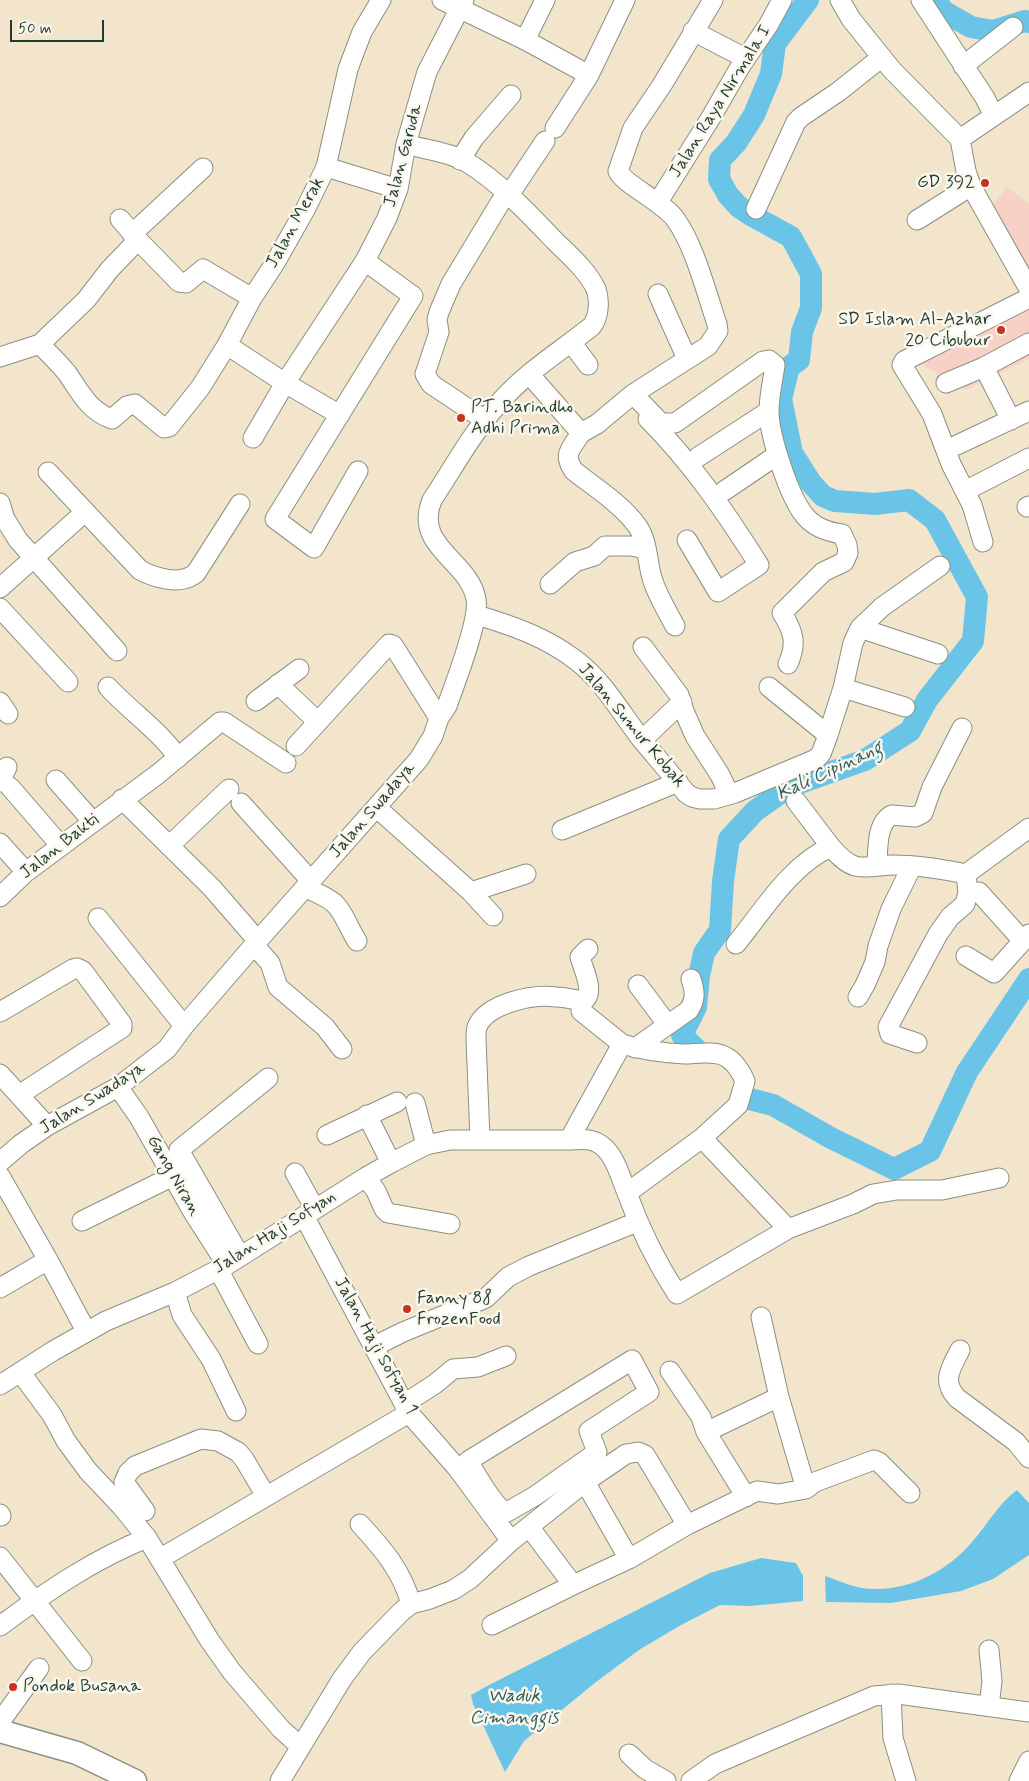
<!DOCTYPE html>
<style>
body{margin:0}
#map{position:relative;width:1029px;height:1781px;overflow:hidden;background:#f3e5cb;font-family:Mynerve,sans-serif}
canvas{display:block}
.scale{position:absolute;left:10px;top:20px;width:94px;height:22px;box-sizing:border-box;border:2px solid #1f3d34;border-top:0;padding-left:6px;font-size:15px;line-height:18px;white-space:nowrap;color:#1f3d34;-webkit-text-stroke:4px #fbf7ec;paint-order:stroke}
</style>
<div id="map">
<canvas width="1029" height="1781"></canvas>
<div class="scale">50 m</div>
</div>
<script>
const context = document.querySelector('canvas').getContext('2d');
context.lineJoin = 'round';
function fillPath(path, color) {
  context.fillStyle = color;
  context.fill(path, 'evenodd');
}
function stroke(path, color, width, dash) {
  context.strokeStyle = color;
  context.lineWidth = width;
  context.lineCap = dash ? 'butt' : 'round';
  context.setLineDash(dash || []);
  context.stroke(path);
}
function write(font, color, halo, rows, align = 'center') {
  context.font = font + ' Mynerve,sans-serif';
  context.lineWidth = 5;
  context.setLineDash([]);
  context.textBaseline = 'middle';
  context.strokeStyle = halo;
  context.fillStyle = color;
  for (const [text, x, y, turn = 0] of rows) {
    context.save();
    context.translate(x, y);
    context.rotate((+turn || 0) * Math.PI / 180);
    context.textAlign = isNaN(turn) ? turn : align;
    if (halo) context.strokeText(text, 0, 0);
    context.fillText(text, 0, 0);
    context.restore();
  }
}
fillPath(new Path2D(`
 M 1007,187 L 1029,204 L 1029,275 L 990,209 Z
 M 1029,301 L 1029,359 L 965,390 L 914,360 Z`), '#f7d1c6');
fillPath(new Path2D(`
 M 1017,1490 L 1029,1503 L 1029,1555 L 993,1579 L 961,1591 L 891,1603 L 826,1602 L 825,1576 C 837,1580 850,1586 862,1588 C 903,1594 946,1573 972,1542 C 988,1524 997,1505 1017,1490 Z
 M 761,1558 L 796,1563 L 803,1576 L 803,1601 L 750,1606 L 720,1605 L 681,1625 L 639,1650 L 596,1682 L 524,1741 L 505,1772 L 473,1704 L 471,1695 L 489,1685 L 710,1573 Z`), '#6ac4e7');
stroke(new Path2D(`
 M 936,0 L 943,11 L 971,27 L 993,31 L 1025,21 L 1029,22
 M 696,1049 L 682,1035 L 696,1007 L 699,976 L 704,953 L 720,930 L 723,881 L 729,839 L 755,811 L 789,787 L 865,760 L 910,731 L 927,700 L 973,641 L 977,597 L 935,520 L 909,500 L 875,504 L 835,501 L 823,496 L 811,483 L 792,453 L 781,399 L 789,367 L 799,360 L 802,332 L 811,308 L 811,274 L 791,237 L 751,215 L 739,207 L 728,195 L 719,179 L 720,160 L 736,143 L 754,115 L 771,74 L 775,44 L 808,0
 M 746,1098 L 773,1105 L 831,1138 L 894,1169 L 930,1151 L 967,1072 L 1029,979`), '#6ac4e7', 22);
const minor = new Path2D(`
 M 442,0 L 525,40 L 589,75
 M 840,0 L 851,19 L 892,70 L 960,139 L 966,171 L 971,186 L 1029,289
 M 921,0 L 985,98 L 994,116
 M 693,31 L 745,58
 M 525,40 L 545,0
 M 963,66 L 1013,27
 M 555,128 L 589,75 L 625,0
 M 960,139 L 1029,92
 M 460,160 L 474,138 L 511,95
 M 326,167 L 398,189
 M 509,195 L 545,141
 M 658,202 L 710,119 L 740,67 L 769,24 L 782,0
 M 756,209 L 796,122 L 801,117 L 838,92 L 882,57
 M 120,219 L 138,240 L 179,282 L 186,283 L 203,269 L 252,298
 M 917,220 L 971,186
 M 132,234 L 203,168
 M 658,294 L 687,359
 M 571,342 L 588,365
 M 40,344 L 86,300 L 110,269 L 138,240
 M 227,345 L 285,383 L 340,415
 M 0,357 L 40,344 C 49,354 59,363 67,373 C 80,392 89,411 112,419 L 127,406 L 135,404 L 164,428 L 169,427 L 200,388 L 227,345 L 252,298 L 275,263 L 306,208 L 326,167 L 348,69 L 362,32 L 381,0
 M 984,367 L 1011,420
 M 529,374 L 581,433 L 597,424 L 633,394 L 708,346 L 718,331 L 717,324 C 706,292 695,247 676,220 C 665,203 623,184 618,171 L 633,128 L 662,85 L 713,0
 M 946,383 L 984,367 L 1029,343
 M 633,394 L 661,423 L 675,423 L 763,361 L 769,360 L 775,365 C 773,380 769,396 769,411 C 769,435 789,497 805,516 C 814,527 828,532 842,534 L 847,545 L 848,553 L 844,562 L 823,572 L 782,613 C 794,632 797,644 788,664
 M 648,419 C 692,463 726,513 759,565 L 718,592 L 687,540
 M 485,420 L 431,384 L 425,374 L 439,332 L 437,320 L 439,312 L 451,284 L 506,193
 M 581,433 C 571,449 562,454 574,471 C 594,487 623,505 638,527 C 648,542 647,561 652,578 C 657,595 667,611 675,626
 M 253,438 L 285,383 L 365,261 L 387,218 L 398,189 L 406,144 L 427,72 L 464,0
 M 957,445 L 1029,411
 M 698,457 L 769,411
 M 358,471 L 314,548 L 275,519 L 413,296 L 365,261
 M 48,472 L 140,570 C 155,578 181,586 196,573 L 240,504
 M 724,491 L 777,455
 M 965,491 L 1029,458
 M 0,503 L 5,519 L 18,540 L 117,651
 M 1027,507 L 1029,506
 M 983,542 L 972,505 L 951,464 L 932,414 L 902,365 L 904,361 L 1029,298
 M 550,584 L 575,562 L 594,556 L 605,546 L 631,546 L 646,549
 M 0,588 L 85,512
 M 0,608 L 68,682
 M 477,615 C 513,626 546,637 577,661 C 604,682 621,713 642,740 C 657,758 672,775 686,793 L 692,797 L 700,799 L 714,799 L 735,793 L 816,759 L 821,754 L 828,735 L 843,688 L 853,643 L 860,628 L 882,607 L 940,566
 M 860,628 L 938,654
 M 643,647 L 679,695 L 684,711 L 695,736 L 720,775 L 729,794
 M 278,684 L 318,722
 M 108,687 C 129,710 162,733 178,758
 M 769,687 L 828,735
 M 843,688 L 905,707
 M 256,701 L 299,669
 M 0,702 L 8,714
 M 642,740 L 682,702
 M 296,746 L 389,644 L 393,645 L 439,718
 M 56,780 L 93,822
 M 0,782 L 7,767
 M 10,787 L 61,846
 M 122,799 L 212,888 L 258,941
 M 796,801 L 831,847
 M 241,803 L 311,881
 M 377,808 L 471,892 L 493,916
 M 562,830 L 678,782
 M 0,843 L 26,872
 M 169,846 L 229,789
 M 877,866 C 878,850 876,823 892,815 L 915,817 L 923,813 L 932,787 L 962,728
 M 305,887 C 314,892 326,896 334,903 C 344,912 349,929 357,941
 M 471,892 L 526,874
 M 979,892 L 1022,940
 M 0,897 L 26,872 L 158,774 L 220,722 L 224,722 L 286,763
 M 98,918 L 184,1026
 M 736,944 C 763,911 791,864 831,847 C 837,854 845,863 855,866 C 865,869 882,865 893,865 C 918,865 942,869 966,874 L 1029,828
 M 254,945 L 270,963 L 278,987 L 325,1027 L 342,1049
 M 966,956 L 994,973 L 1029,934
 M 638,985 L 667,1024
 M 858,997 L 865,985 L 875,962 L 878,946 L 891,909 L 912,866
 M 0,1012 L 73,969 L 77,968 L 83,971 L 122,1024 L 122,1028 L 19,1095
 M 917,1043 L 890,1034 L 888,1027 L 938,934 L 950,917 L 965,904 L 968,892 L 966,874
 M 622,1044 C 642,1050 663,1053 684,1054 C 696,1054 715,1050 726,1057 C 734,1061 742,1073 745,1081 L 738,1105 L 702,1138 L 627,1193 C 640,1229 656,1262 677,1294 L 788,1229 L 853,1204 L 873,1194 L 897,1190 L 942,1190 L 999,1178
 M 635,1048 L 689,1010 C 696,999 695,991 691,979
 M 0,1074 L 47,1126
 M 118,1087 L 139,1117 L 193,1212 L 227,1265
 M 415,1103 L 426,1145
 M 367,1115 L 391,1163
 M 327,1135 L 397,1102
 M 702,1138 L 788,1229
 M 480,1139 L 476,1039 C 476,1036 476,1031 477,1027 C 487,1003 533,994 556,997 C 565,997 574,1000 583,1001 C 596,993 583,969 580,957 L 588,949
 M 569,1140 C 575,1140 583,1139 589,1140 C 613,1144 619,1174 627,1193
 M 0,1162 L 21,1144 L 47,1126 L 118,1087 L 167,1049 L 184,1026 L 254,945 L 419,759 L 433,736 L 439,718 L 447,706 C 455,683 480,620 476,599 C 469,560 413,547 432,500 C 454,467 473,431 500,402 C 526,372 561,351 592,326 C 599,317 600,300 596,289 C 587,270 568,254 554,240 C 530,215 498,181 468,163 C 450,152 426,150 406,144
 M 295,1173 L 315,1209
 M 0,1176 L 48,1260 L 86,1331
 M 366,1177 L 376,1191 L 384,1209 L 388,1213 L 450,1224
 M 304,1216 L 409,1413 L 458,1469 L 511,1541
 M 82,1221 L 173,1176
 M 240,1256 L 179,1150 L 268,1078
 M 218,1269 L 258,1344
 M 0,1288 L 48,1260
 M 175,1292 L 182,1315 L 211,1359 L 236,1411
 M 761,1317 L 779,1397 L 806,1489
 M 373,1347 L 403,1332 L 486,1298 L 508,1277 L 529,1266 L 637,1222
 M 960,1350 C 951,1368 941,1381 957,1398 L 1016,1442 L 1029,1458
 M 632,1360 L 649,1392 L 589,1431 L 597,1452 L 535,1496 L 507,1512 C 495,1509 475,1472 468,1461 Z
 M 670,1371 L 701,1417 L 706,1432 L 746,1497
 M 21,1373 L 52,1415 L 66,1441 L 88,1471 L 122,1507 L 147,1538 L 210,1641 L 232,1672 L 281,1729 L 301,1747
 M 0,1385 L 53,1351 L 106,1321 L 175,1292 L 227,1265 L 366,1177 L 391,1163 L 426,1145 L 450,1140 L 569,1140 L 622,1044 L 581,1011
 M 404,1404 L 435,1384 L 453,1369 L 478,1367 L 506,1356
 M 706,1432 L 779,1397
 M 585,1482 L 629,1559 L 687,1525
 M 145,1511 L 124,1482 L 128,1473 L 135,1466 L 201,1439 L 218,1441 L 238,1452 L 244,1459 L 266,1496
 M 0,1514 L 1,1516
 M 360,1524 C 383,1549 402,1571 411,1604
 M 530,1528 L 573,1585 L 629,1559
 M 0,1557 L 82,1661
 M 161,1558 L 409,1413
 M 492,1625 L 573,1585
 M 0,1626 C 46,1592 94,1559 147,1538
 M 989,1650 L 992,1681 L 989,1706
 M 891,1694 L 893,1738 L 906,1781
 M 0,1722 L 39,1668
 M 629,1754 L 645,1769 L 666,1781
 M 280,1781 L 342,1679 L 362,1652 L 401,1612 L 411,1604 L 430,1599 L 453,1590 L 470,1579 L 511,1541 L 585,1482 L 626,1454 L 638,1452 L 645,1455 L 687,1525 L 757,1491 L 778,1494 L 806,1489 L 815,1482 L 874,1460 L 879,1462 L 910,1493
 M 691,1781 L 715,1764 L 729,1758 L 874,1696 L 898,1694 L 1029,1712
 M 1019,1781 L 1029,1761`);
const major = new Path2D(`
 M 0,1731 L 77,1753 L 135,1781`);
stroke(minor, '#899180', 21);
stroke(major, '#899180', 25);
stroke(minor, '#fff', 19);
stroke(major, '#fff', 22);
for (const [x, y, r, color] of [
 [985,183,5,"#c8321e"],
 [1001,330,5,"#c8321e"],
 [461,418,5,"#c8321e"],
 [407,1309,5,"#c8321e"],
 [13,1687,5,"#c8321e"]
]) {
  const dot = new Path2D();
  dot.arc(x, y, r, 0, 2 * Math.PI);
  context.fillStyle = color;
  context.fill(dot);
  stroke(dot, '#fbf7ec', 2);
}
write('18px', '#1f3d34', '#fbf7ec', [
 ["Jalan Raya Nirmala I",721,102,-58],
 ["Jalan Garuda",404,156,-75],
 ["Jalan Merak",296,223,-61],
 ["Jalan Sumur Kobak",631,726,50],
 ["Jalan Swadaya",373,811,-49],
 ["Jalan Bakti",60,847,-38],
 ["Jalan Swadaya",93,1099,-32],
 ["Gang Niran",173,1176,60],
 ["Jalan Haji Sofyan",275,1233,-32],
 ["Jalan Haji Sofyan 1",375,1346,61]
]);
write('18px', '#1f3d34', '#fbf7ec', [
 ["GD 392",975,183,"right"],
 ["SD Islam Al-Azhar",991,320,"right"],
 ["20 Cibubur",991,341,"right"],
 ["PT. Barindho",471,408],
 ["Adhi Prima",471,429],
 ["Fanny 88",417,1299],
 ["FrozenFood",417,1320],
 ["Pondok Busana",23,1687]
], 'left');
write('italic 19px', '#325f61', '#fbf7ec', [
 ["Kali Cipinang",830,772,-25],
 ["Waduk",514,1697],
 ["Cimanggis",514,1719]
]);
</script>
